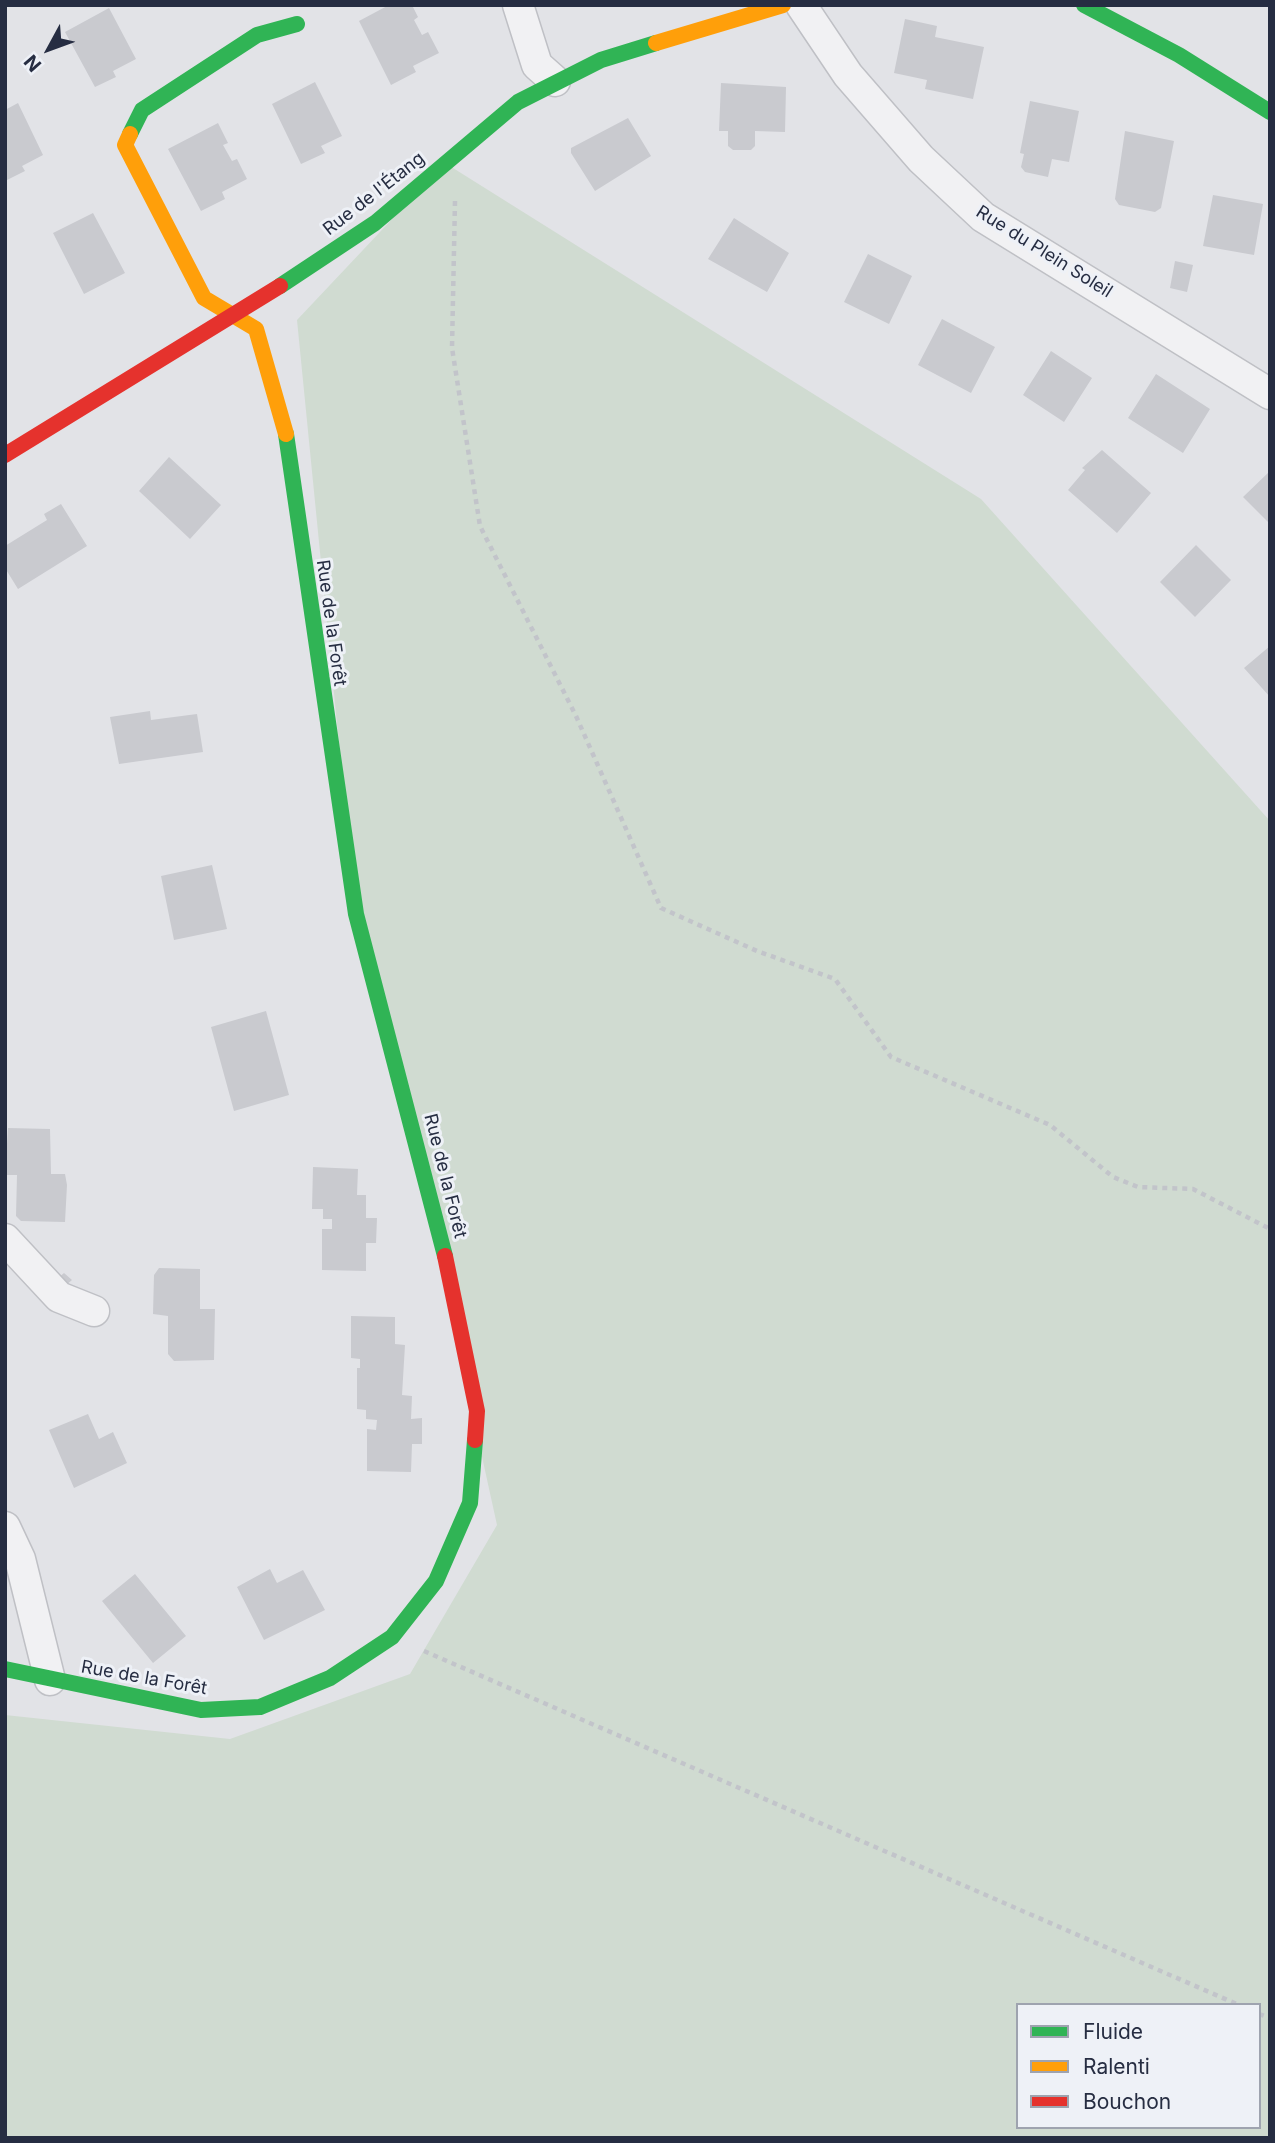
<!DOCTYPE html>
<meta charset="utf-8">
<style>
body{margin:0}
#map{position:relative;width:1275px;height:2143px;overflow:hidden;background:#e2e3e7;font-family:Inter,sans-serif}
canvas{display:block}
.frame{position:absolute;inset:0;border:7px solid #262d42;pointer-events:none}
.legend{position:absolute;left:1016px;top:2003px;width:245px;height:126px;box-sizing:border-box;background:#eef1f7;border:2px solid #9ea3af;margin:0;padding:9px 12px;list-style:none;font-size:21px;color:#262d42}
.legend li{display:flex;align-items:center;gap:14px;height:35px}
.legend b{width:35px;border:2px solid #9ea3af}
.north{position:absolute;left:14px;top:14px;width:70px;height:70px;-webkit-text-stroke:5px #eef1f7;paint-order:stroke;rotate:229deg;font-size:19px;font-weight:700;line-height:28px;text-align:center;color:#262d42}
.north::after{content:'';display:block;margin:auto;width:24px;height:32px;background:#262d42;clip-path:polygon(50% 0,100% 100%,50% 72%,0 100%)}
</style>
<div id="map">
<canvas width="1275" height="2143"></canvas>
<div class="frame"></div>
<ul class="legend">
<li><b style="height:9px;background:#30b455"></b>Fluide</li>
<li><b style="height:9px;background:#ff9f0a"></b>Ralenti</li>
<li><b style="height:9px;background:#e5322d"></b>Bouchon</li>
</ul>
<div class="north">N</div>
</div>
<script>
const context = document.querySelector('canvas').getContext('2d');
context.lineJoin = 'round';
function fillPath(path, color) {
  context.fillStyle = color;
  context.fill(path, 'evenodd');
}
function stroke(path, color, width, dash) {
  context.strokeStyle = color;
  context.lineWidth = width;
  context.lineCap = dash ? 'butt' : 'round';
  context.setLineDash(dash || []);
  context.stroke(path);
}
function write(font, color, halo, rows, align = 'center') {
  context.font = font + ' Inter,sans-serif';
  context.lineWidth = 6;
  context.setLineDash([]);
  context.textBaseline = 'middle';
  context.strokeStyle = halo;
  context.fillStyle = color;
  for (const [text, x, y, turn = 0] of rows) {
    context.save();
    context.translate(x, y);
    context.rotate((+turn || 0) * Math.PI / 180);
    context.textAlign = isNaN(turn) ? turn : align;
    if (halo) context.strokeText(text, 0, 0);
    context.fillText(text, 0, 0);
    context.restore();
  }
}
fillPath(new Path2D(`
 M 445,163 L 981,499 L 1270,821 L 1270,2138 L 5,2138 L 5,1715 L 230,1739 L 410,1674 L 497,1525 L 350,855 L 297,320 ZM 1018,2005 L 1259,2005 L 1259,2127 L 1018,2127 Z`), '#d0dbd1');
fillPath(new Path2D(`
 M 389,5 L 412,5 L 418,17 L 414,20 L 422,35 L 428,32 L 439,53 L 413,66 L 416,72 L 391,85 L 359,21 Z
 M 109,8 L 136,59 L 113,71 L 116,77 L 95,87 L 65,32 Z
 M 905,19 L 937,26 L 935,37 L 984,47 L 973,99 L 925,89 L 927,80 L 894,73 Z
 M 315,82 L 342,136 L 321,146 L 325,153 L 301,164 L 272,104 Z
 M 721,83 L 786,87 L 785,132 L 755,131 L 755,146 L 751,150 L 733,150 L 728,146 L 728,131 L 719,131 Z
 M 1030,101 L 1079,111 L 1069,162 L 1052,159 L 1048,177 L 1025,172 L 1021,167 L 1024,154 L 1020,153 Z
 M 18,103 L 43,155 L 22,166 L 25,171 L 5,181 L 5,110 Z
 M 628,118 L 651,156 L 595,191 L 571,153 L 571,148 Z
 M 218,123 L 228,143 L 223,145 L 232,161 L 237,159 L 247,179 L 222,192 L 225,199 L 201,211 L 168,149 Z
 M 1125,131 L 1174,141 L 1161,208 L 1155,212 L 1119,205 L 1115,199 Z
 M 1213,195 L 1263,204 L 1254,255 L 1203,246 Z
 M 93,213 L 125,273 L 84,294 L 53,233 Z
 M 734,218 L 789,253 L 767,292 L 708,259 Z
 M 868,254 L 912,276 L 889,324 L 844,302 Z
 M 1175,261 L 1193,265 L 1187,292 L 1170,288 Z
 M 942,319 L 995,347 L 971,393 L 918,365 Z
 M 1051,351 L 1092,378 L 1064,422 L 1023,395 Z
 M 1156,374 L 1210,409 L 1183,453 L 1128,418 Z
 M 1102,450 L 1151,493 L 1117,533 L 1068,490 L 1085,470 L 1082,468 Z
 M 169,457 L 221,505 L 190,539 L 139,491 Z
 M 1270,471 L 1270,524 L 1243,497 Z
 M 61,504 L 87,546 L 18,589 L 5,568 L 5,546 L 47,520 L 44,514 Z
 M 1196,545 L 1231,580 L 1195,617 L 1160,582 Z
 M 1270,646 L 1270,697 L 1244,668 Z
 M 150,711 L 151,720 L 197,714 L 203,752 L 119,764 L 110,717 Z
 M 212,865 L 227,929 L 174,940 L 161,876 Z
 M 266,1011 L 289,1095 L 234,1111 L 211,1027 Z
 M 8,1128 L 50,1129 L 51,1174 L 65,1174 L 67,1185 L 65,1222 L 21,1221 L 16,1216 L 17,1175 L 5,1175 Z
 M 313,1167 L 358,1169 L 357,1195 L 366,1195 L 366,1218 L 377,1218 L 376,1243 L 366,1243 L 366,1271 L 322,1270 L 322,1229 L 332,1229 L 332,1219 L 323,1219 L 323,1209 L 312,1209 Z
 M 159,1268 L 200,1269 L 200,1309 L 215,1309 L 214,1360 L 174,1361 L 168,1354 L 168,1316 L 153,1314 L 154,1275 Z
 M 64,1273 L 72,1280 L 65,1286 L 57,1279 Z
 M 351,1316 L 395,1317 L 395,1344 L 405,1345 L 402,1395 L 412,1396 L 411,1419 L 422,1418 L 422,1444 L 412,1444 L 411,1472 L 367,1471 L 367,1429 L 376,1430 L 377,1420 L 366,1419 L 366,1410 L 357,1409 L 357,1368 L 360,1368 L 360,1359 L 351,1358 Z
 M 88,1414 L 99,1439 L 113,1432 L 127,1463 L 74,1488 L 49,1430 Z
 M 270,1569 L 277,1583 L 303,1570 L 325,1610 L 264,1640 L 237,1587 Z
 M 135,1574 L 186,1636 L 153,1663 L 102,1601 Z`), '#c9cacf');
const street = new Path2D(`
 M 518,5 L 537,65 L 555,81
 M 801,5 L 848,75 L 921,159 L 983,217 L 1270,394
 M 5,1239 L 59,1297 L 94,1311
 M 5,1527 L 20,1559 L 50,1680`);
stroke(street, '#bfc0c5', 33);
stroke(new Path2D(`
 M 455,201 L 452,348 L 480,526 L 576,716 L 661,908 L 757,951 L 835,979 L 891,1057 L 1050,1125 L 1113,1177 L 1138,1187 L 1193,1189 L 1270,1229
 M 424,1651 L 1239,2005
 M 1259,2014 L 1270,2018`), '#c2c4ca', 4.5, [5, 5]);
stroke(street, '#f1f1f3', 30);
stroke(new Path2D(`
 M 1084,5 L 1179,55 L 1270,112
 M 130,134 L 142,110 L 257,35 L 297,24
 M 280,286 L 375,223 L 518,102 L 601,60 L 656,43
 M 286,434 L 356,914 L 445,1256
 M 5,1669 L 201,1710 L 260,1707 L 330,1678 L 392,1637 L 436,1581 L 470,1503 L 475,1440`), '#30b455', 16);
stroke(new Path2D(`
 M 656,43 L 783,5
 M 130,134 L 125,145 L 204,298 L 256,329 L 286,434`), '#ff9f0a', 16);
stroke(new Path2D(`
 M 5,455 L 280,286
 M 445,1256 L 477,1411 L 475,1440`), '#e5322d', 16);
write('18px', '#262d42', '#eef1f7', [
 ["Rue de l'Étang",374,194,-38],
 ["Rue du Plein Soleil",1044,252,32],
 ["Rue de la Forêt",331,623,82],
 ["Rue de la Forêt",445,1176,76],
 ["Rue de la Forêt",144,1678,10]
]);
</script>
